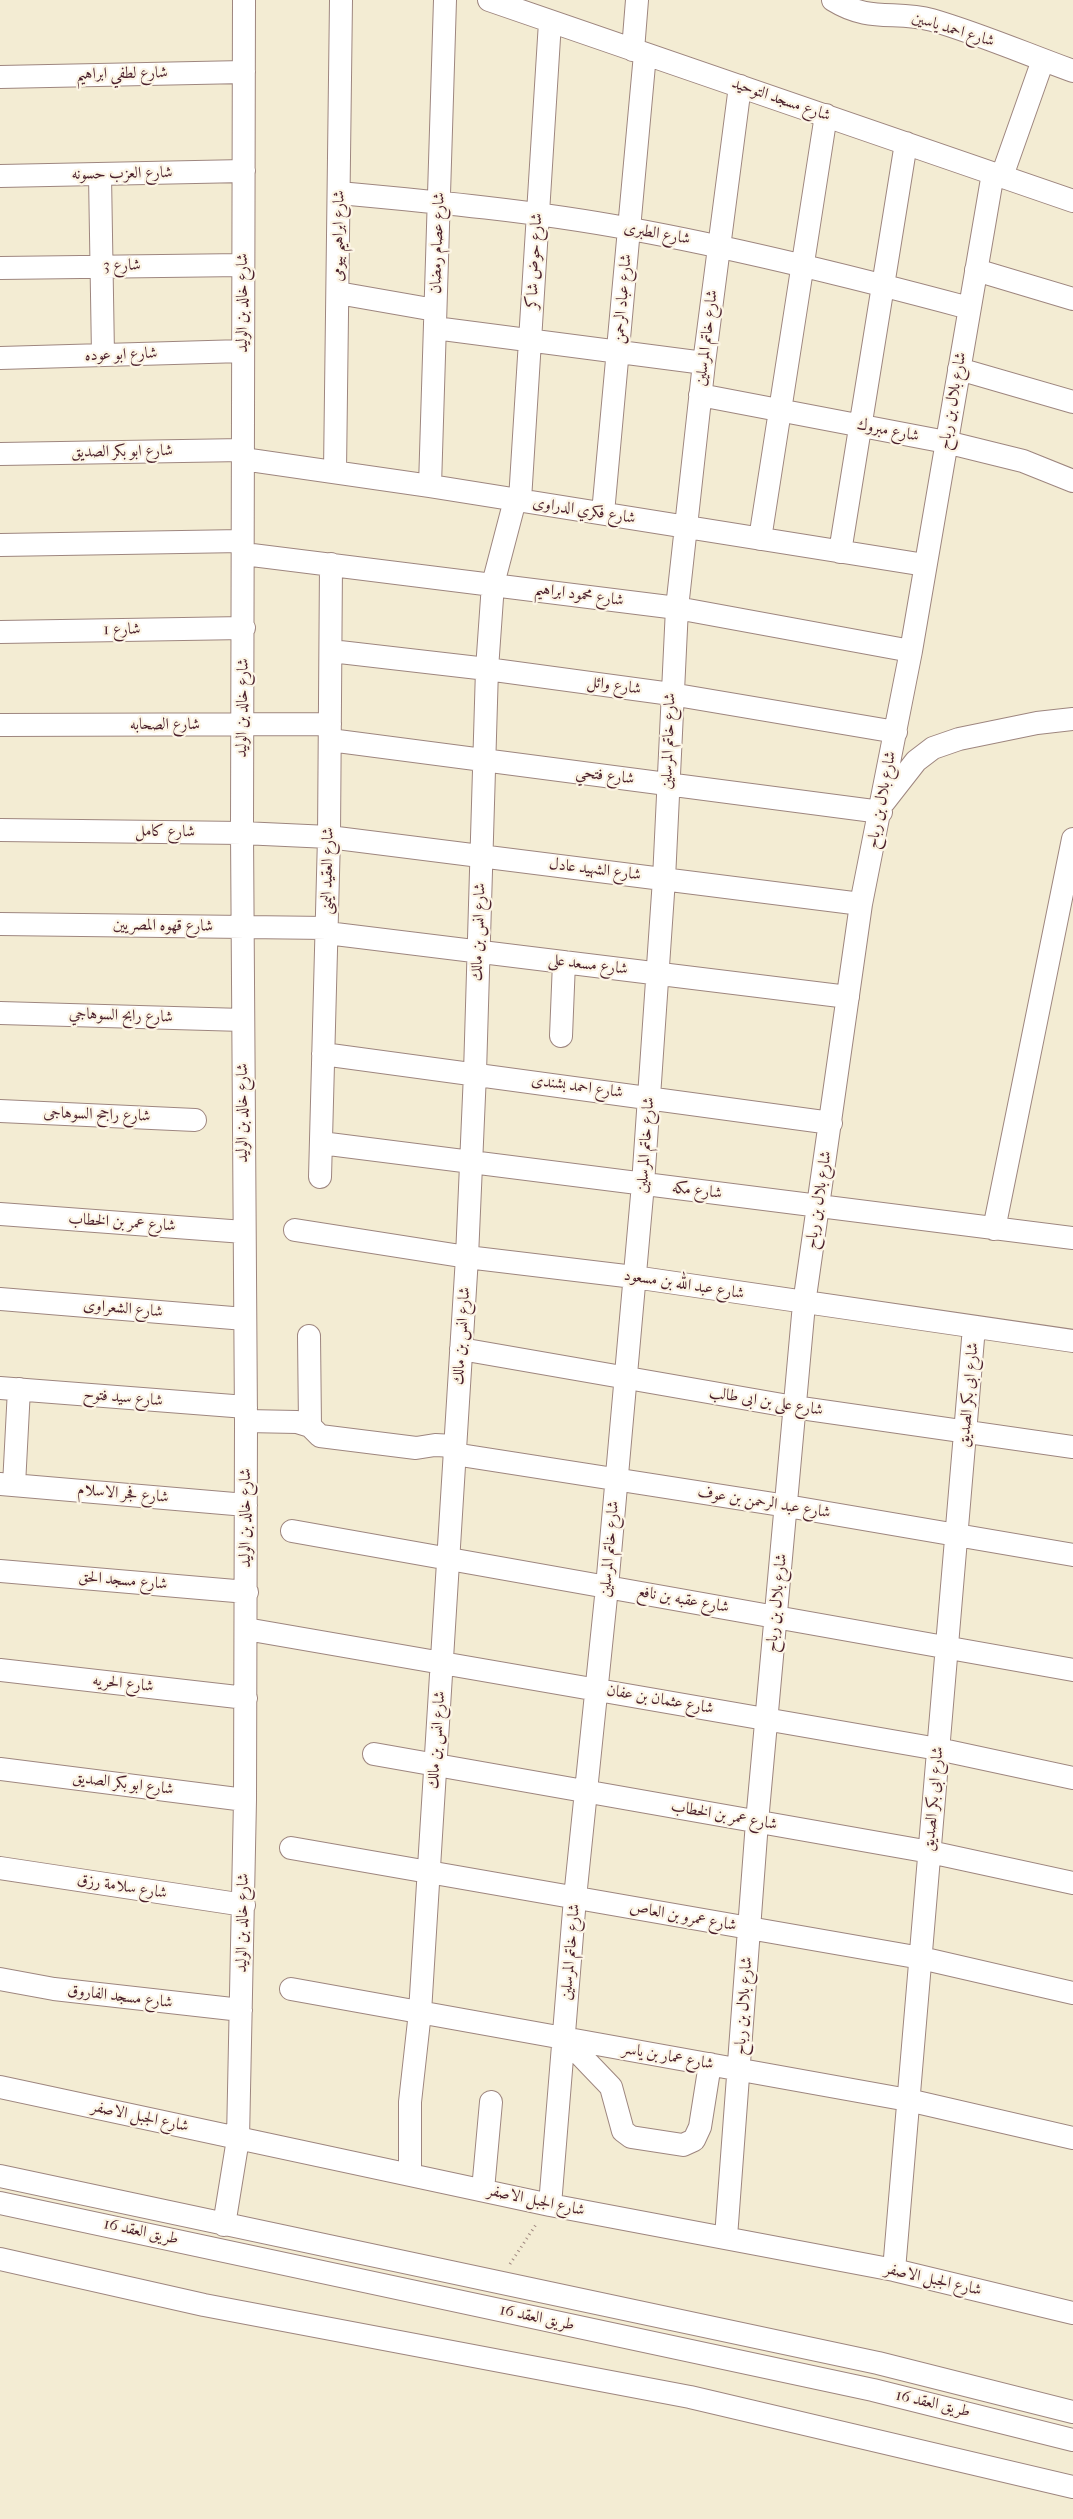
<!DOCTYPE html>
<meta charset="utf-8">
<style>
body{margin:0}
canvas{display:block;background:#f3ecd3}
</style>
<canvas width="1073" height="2519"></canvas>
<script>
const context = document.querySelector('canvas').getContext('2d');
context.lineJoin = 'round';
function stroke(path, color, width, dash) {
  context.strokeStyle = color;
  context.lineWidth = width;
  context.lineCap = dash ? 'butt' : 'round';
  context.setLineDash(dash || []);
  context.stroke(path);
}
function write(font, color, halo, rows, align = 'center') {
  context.font = font + ' "IM FELL French Canon",Amiri,serif';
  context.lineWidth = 4.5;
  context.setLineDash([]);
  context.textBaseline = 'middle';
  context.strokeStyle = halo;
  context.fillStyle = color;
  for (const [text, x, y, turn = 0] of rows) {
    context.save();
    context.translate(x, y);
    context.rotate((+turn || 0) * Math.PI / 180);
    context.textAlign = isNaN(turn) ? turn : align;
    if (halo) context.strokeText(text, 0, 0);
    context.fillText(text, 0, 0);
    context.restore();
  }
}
const minor = new Path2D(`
 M 489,0 L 1073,201
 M 833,0 C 870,23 895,10 932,20 C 980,34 1026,54 1073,71
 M 633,50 L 637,0
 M 0,77 L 244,72
 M 100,175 L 103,355
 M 0,176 L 244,171
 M 1002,176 L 1043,60
 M 339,193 C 437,202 535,211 631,229 C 746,250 857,278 969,308
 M 0,268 L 243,265
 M 976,270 L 1073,299
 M 338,293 L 435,310
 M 435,328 L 704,363
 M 0,358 L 243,351
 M 959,369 L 1073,402
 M 700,395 L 946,442 L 1023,461 L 1073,481
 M 0,454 L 243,450
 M 243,459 L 430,486 L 925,565
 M 335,472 L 341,0
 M 430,486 L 445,0
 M 520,500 L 550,22
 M 603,513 L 645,54
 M 760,539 L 826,115
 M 0,545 L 242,541
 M 840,552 L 906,143
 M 244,554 L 677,608 L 911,651
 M 0,632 L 244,628
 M 331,651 L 487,669 L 671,694 L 896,732
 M 0,725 L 330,724
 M 330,740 L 881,812
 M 884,802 L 916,761 L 933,748 L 959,739 L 1037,723 L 1073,719
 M 0,830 L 242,833 L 329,837 L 861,904
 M 0,924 L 327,928
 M 327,933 L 848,997
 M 0,1013 L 243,1020
 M 561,1036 L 564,962
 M 323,1054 L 831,1123
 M 0,1111 L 195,1120
 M 321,1143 L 1073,1238
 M 320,1177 L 329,837 L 331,564
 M 0,1214 L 244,1232
 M 994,1229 L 1073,839
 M 295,1230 L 467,1257 L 634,1277 L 1073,1341
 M 0,1299 L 245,1319
 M 309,1336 L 310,1426
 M 461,1349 L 794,1407 L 1073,1447
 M 0,1388 L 246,1407
 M 246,1421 L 297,1422 L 310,1426 L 320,1436 L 416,1448 L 435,1445 L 455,1446
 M 454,1454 L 787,1506 L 1073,1555
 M 0,1484 L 246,1505
 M 14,1485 L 19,1389
 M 292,1531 L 1073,1670
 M 0,1571 L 247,1592
 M 246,1629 L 938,1749 L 1073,1778
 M 0,1670 L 246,1698
 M 374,1754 L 930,1852 L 1073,1883
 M 0,1769 L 245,1800
 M 291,1848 L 921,1958 L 1073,1993
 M 0,1868 L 244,1905
 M 0,1979 L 54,1989 L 241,2010
 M 291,1989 L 908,2100 L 1073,2138
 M 564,2038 L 611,2087 L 623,2131 L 631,2137 L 683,2145 L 694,2140 L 700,2127 L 710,2064
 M 0,2087 L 550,2205 L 894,2270 L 1073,2313
 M 410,2174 L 410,2102 L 420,2012 L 467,1257 L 475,1073 L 487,669 L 493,584 L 515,500
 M 0,2176 L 878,2363 L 1073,2412
 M 483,2190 L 491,2102
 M 0,2203 L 873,2390 L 1073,2440
 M 550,2205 L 575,1898 L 607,1587 L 643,1184 L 664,879 L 677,608 L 704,363 L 740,86
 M 224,2225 L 238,2139 L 245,1800 L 246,1421 L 242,833 L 244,0
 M 726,2237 L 757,1822 L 804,1304 L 861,904 L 911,651 L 993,173
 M 0,2259 L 204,2305 L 690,2397 L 1073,2487
 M 894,2270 L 974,1327`);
stroke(minor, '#9e867f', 24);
stroke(new Path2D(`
 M 510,2264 L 537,2223`), '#9e867f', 3, [1, 4]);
stroke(minor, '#fff', 22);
write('16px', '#4a1f2b', '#fcf5e5', [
 ["شارع احمد ياسين",953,30,17],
 ["شارع لطفي ابراهيم",122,74,-1],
 ["شارع مسجد التوحيد",781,100,19],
 ["شارع العزب حسونه",122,174,-1],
 ["شارع الطبرى",657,234,10],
 ["شارع ابراهيم بيومى",339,236,-89],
 ["شارع عصام رمضان",438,243,-88],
 ["شارع حوض شاكر",535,261,-87],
 ["شارع 3",122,266,-1],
 ["شارع عباد الرحمن",623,299,-85],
 ["شارع خالد بن الوليد",243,303,-90],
 ["شارع خاتم المرسلين",707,338,-83],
 ["شارع ابو عوده",121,355,-2],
 ["شارع بلال بن رباح",953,401,-80],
 ["شارع مبروك",888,431,11],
 ["شارع ابو بكر الصديق",122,452,-1],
 ["شارع فكري الدراوى",584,511,9],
 ["شارع محمود ابراهيم",579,595,8],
 ["شارع 1",122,630,-1],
 ["شارع وائل",614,686,8],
 ["شارع خالد بن الوليد",243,708,-89],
 ["شارع الصحابه",165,725],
 ["شارع خاتم المرسلين",669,741,-88],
 ["شارع فتحي",605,776,7],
 ["شارع بلال بن رباح",882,800,-79],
 ["شارع كامل",165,832,1],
 ["شارع الشهيد عادل",595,870,7],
 ["شارع العقيد اليمنى",328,871,-89],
 ["شارع قهوه المصريين",163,926,1],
 ["شارع انس بن مالك",479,932,-88],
 ["شارع مسعد على",588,965,7],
 ["شارع رابح السوهاجي",121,1016,2],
 ["شارع احمد بشندى",577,1087,8],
 ["شارع خالد بن الوليد",243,1113,-90],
 ["شارع راجح السوهاجى",97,1115,2],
 ["شارع خاتم المرسلين",646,1145,-86],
 ["شارع مكه",697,1191,7],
 ["شارع بلال بن رباح",819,1200,-81],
 ["شارع عمر بن الخطاب",122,1223,4],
 ["شارع عبد الله بن مسعود",684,1285,9],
 ["شارع الشعراوى",123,1309,5],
 ["شارع انس بن مالك",462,1336,-86],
 ["شارع ابى بكر الصديق",969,1395,-85],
 ["شارع سيد فتوح",123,1398,5],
 ["شارع على بن ابى طالب",766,1402,9],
 ["شارع فجر الاسلام",123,1494,5],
 ["شارع عبد الرحمن بن عوف",764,1503,9],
 ["شارع خالد بن الوليد",246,1518,-90],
 ["شارع خاتم المرسلين",610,1549,-85],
 ["شارع مسجد الحق",123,1581,5],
 ["شارع عقبه بن نافع",683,1600,10],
 ["شارع بلال بن رباح",777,1603,-84],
 ["شارع الحريه",123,1684,6],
 ["شارع عثمان بن عفان",660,1700,10],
 ["شارع انس بن مالك",437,1740,-86],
 ["شارع ابو بكر الصديق",123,1784,7],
 ["شارع ابى بكر الصديق",934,1799,-85],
 ["شارع عمر بن الخطاب",724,1816,10],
 ["شارع سلامة رزق",122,1887,9],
 ["شارع عمرو بن العاص",683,1917,10],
 ["شارع خالد بن الوليد",243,1923,-89],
 ["شارع خاتم المرسلين",571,1952,-85],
 ["شارع مسجد الفاروق",120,1997,7],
 ["شارع بلال بن رباح",744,2006,-86],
 ["شارع عمار بن ياسر",668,2057,10],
 ["شارع الجبل الاصفر",140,2117,12],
 ["شارع الجبل الاصفر",536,2201,12],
 ["طريق العقد 16",141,2232,12],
 ["شارع الجبل الاصفر",933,2280,13],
 ["طريق العقد 16",537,2318,12],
 ["طريق العقد 16",933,2404,13]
]);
</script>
